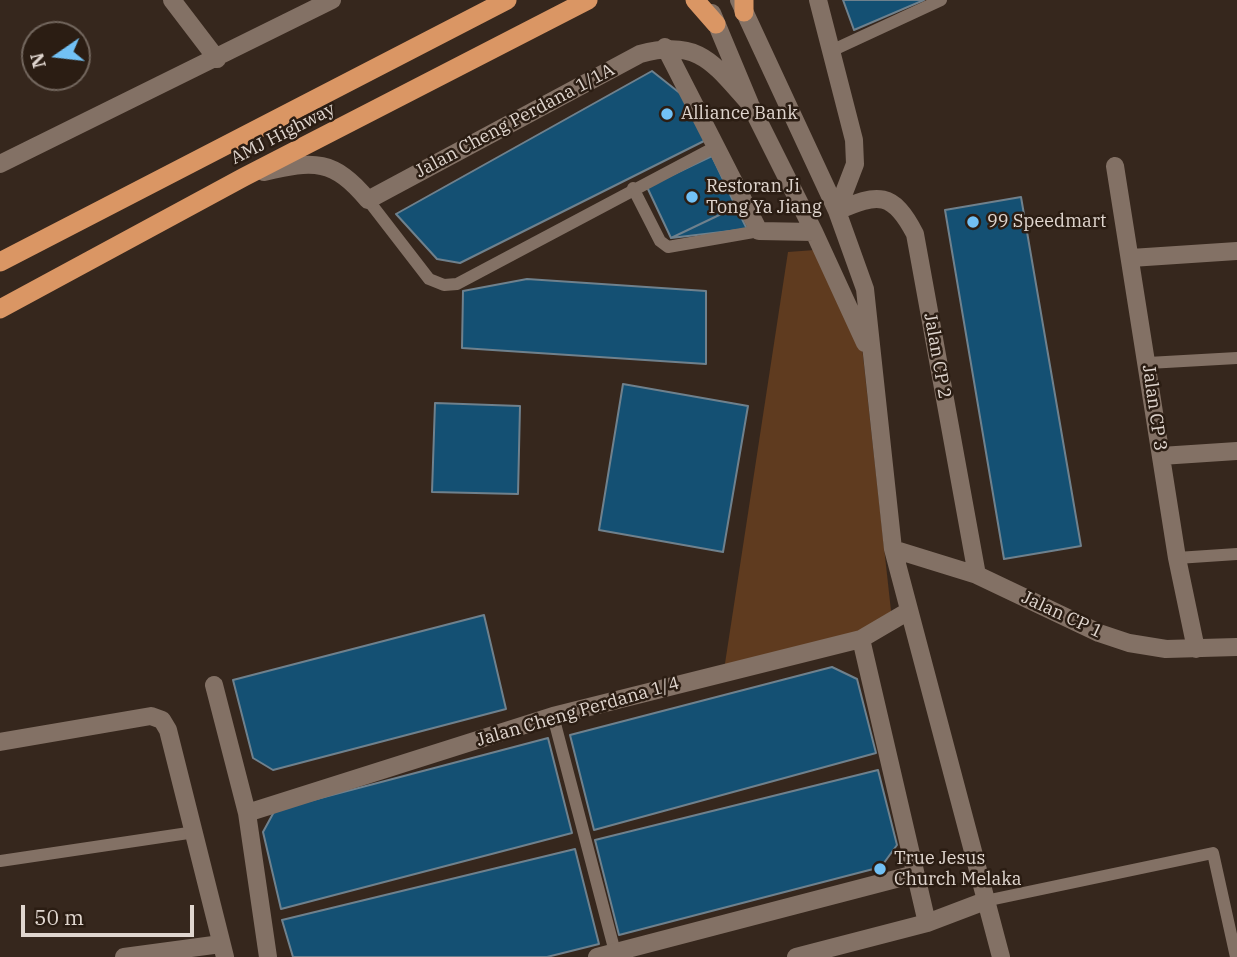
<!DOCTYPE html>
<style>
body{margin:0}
#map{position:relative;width:1237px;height:957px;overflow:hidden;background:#36271d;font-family:"IBM Plex Serif",serif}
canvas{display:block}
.north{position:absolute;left:21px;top:21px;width:70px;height:70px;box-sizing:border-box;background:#2b1d13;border:2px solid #73675e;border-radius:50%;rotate:256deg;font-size:19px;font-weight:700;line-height:28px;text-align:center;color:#e0d6cf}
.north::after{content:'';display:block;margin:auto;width:24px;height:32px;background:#72c1f5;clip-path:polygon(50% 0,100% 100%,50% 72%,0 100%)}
.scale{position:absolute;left:21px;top:905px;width:173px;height:32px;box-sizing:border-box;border:4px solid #e0d6cf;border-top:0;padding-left:9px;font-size:21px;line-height:24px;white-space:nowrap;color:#e0d6cf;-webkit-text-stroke:5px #2b1d13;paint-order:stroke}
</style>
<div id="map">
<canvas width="1237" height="957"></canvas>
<div class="north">N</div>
<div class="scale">50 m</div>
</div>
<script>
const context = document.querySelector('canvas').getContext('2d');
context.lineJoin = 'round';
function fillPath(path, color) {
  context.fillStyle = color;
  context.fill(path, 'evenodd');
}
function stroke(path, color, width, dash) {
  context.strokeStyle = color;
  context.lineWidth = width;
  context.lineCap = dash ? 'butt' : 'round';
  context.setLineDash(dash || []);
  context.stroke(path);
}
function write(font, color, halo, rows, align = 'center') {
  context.font = font + ' "IBM Plex Serif",serif';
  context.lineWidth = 5;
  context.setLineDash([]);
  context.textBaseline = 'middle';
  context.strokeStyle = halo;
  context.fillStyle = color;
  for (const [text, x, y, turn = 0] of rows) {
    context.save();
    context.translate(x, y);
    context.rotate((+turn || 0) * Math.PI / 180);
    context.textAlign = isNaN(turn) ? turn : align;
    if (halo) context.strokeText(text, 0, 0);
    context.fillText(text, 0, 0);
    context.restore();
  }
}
fillPath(new Path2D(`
 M 815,250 L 861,338 L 893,629 L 724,670 L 788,252 Z`), '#5f3b1f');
const building = new Path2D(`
 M 843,0 L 924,0 L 854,30 Z
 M 652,71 L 681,94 L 708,139 L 460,263 L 437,259 L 396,214 Z
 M 712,156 L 736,207 L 671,238 L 647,187 Z
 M 1021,197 L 1081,546 L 1004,559 L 945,210 Z
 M 736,207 L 747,229 L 671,238 Z
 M 527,279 L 706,291 L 706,364 L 462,348 L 463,291 Z
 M 623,384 L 748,406 L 723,552 L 599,530 Z
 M 435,403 L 520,406 L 518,494 L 432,492 Z
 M 484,615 L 506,709 L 273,770 L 253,758 L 233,680 Z
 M 832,667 L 857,679 L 876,753 L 594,830 L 570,735 Z
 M 548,738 L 572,833 L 281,909 L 263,832 L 275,810 Z
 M 878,770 L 897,845 L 881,867 L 619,935 L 595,840 Z
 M 575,849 L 599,944 L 547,957 L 293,957 L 282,920 Z`);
fillPath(building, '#145073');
stroke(building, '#6f818d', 2);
stroke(new Path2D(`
 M 831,51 L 941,0
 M 633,188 L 660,241 L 668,247 L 759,231
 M 368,200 L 429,279 L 444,285 L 457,284 L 717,146
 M 1148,363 L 1237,358
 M 1177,558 L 1237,554
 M 553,716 L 615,952
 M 0,861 L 195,832
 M 985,901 L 1213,853 L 1236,957`), '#837165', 12);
stroke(new Path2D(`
 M 172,0 L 217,59
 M 739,0 L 837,211 L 865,289 L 893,549 L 1001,957
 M 818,0 L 854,140 L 855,164 L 837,211
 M 712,13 L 750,104 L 814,232 L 865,343
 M 665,47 L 759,231 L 814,232
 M 0,164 L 332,0
 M 1115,166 L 1177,558 L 1196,649
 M 264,172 C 314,160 334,159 368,200 L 640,54 C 699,38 713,63 750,104
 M 837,211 C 878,193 893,191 915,234 L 977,575
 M 1131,258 L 1237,251
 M 1161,456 L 1237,451
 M 893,549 L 977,575 L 1099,633 L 1129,643 L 1166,649 L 1237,647
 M 861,639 L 927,923
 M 214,685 L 247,813 L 268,957
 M 0,742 L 151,716 L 162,720 L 168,730 L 225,957
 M 247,813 L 553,716 L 861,639 L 907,612
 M 124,957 L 221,944
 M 597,957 L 915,874
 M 796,957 L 927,923 L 985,901`), '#837165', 18);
stroke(new Path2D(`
 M 695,0 L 716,24
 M 744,0 L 744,12
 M 0,262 L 507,0
 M 0,309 L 244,177 L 588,0`), '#da9664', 19);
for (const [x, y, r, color] of [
 [667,114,7,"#72c1f5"],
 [692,197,7,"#72c1f5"],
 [973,222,7,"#72c1f5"],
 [880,869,7,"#72c1f5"]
]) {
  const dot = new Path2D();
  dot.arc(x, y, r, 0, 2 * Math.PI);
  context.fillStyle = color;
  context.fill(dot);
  stroke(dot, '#2b1d13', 2.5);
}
write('18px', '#e0d6cf', '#2b1d13', [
 ["Alliance Bank",681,114],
 ["Restoran Ji",706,187],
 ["Tong Ya Jiang",706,208],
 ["99 Speedmart",987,222],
 ["True Jesus",894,859],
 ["Church Melaka",894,880]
], 'left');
write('18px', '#e0d6cf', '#2b1d13', [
 ["Jalan Cheng Perdana 1/1A",515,121,-28],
 ["AMJ Highway",283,134,-27],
 ["Jalan CP 2",937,356,80],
 ["Jalan CP 3",1154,408,82],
 ["Jalan CP 1",1062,615,25],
 ["Jalan Cheng Perdana 1/4",578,712,-16]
]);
</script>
